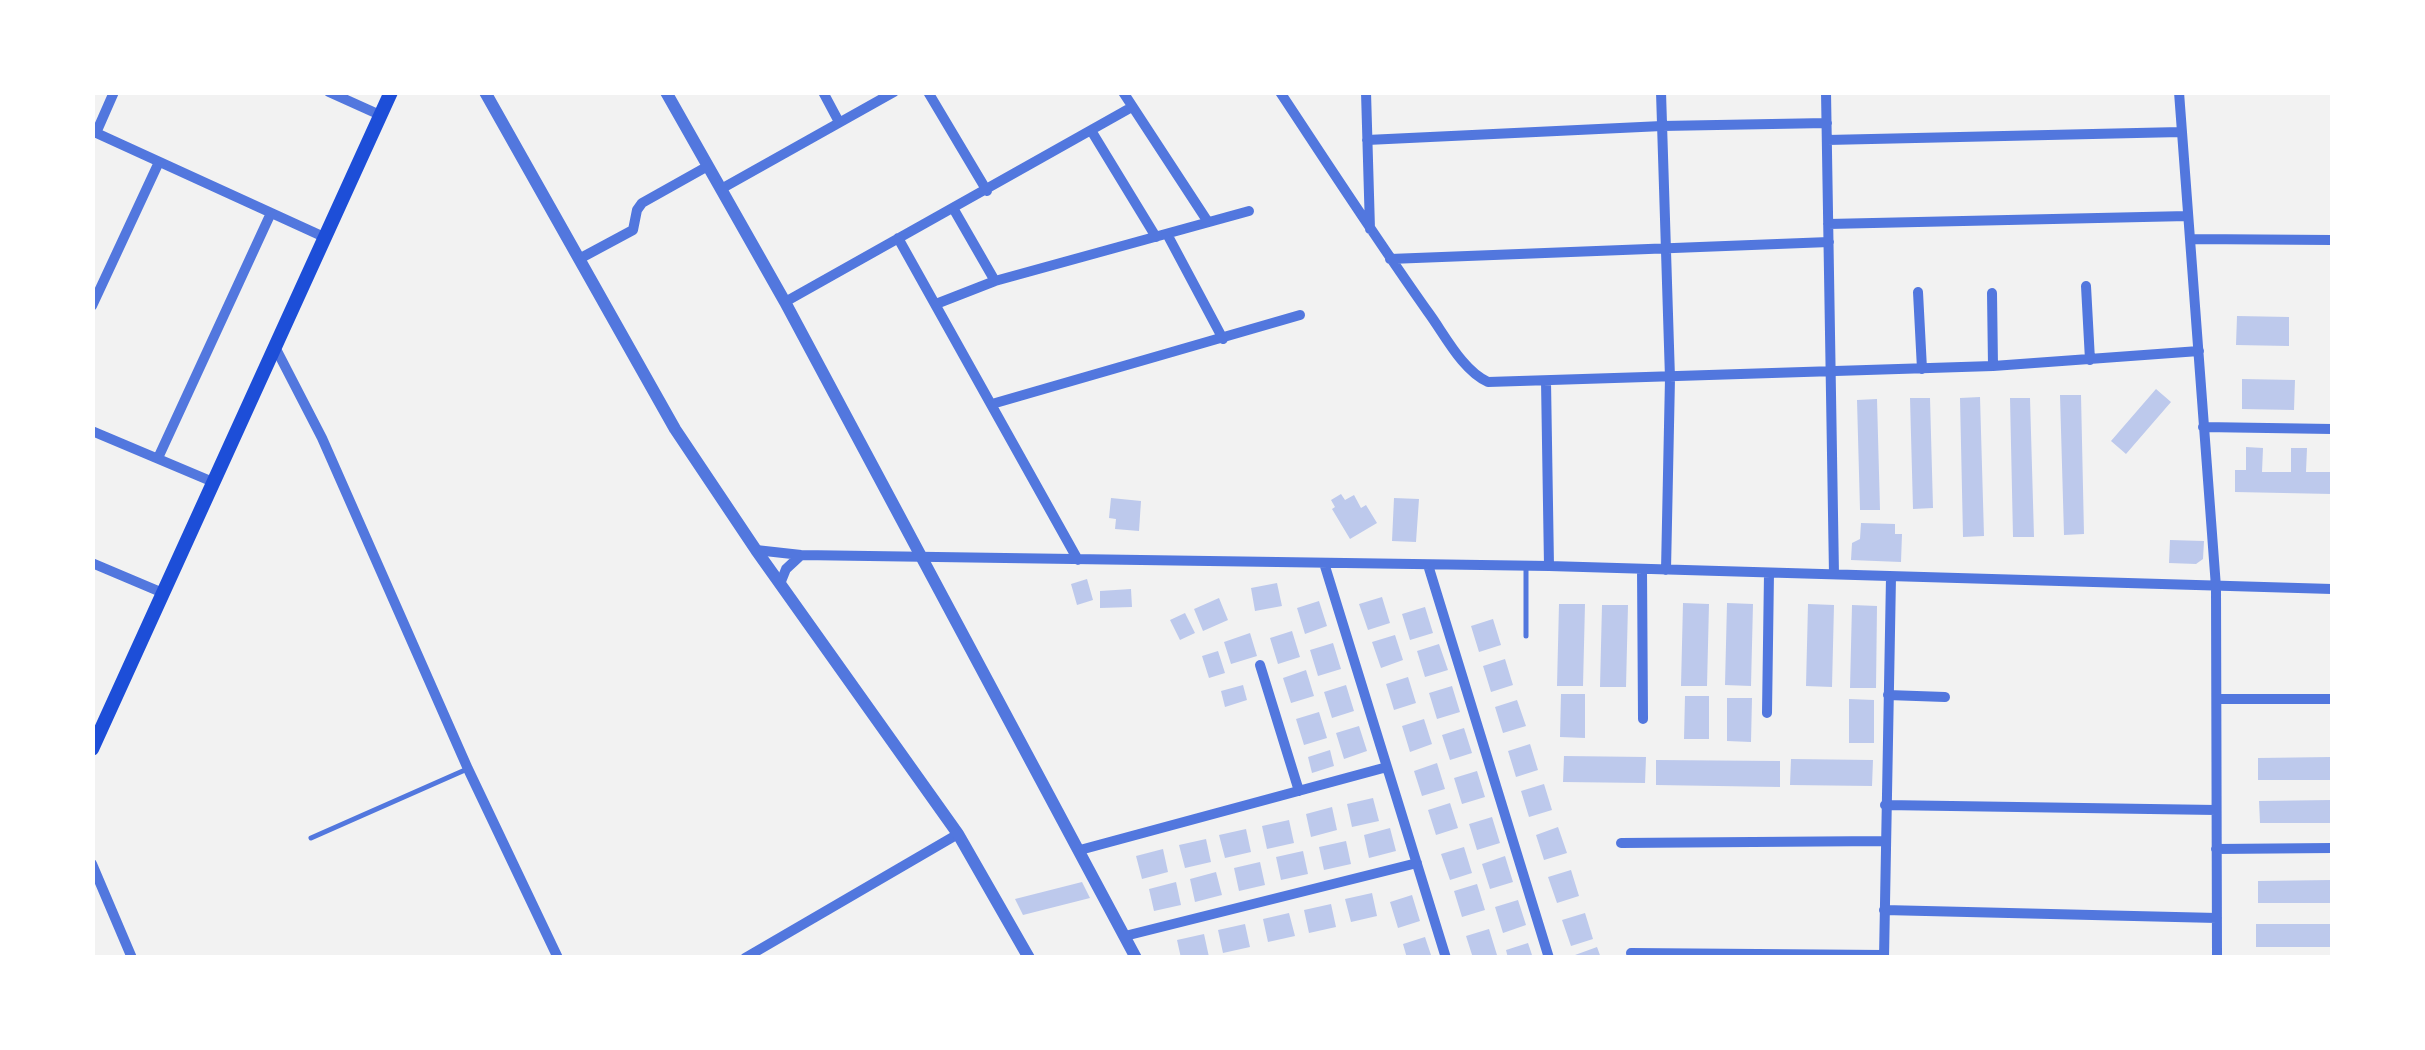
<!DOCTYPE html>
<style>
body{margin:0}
#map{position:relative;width:2425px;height:1050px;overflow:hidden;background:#f2f2f2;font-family:"Roboto Condensed",sans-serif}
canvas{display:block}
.frame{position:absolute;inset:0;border:95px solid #fff;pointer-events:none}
</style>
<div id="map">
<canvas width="2425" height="1050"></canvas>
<div class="frame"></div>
</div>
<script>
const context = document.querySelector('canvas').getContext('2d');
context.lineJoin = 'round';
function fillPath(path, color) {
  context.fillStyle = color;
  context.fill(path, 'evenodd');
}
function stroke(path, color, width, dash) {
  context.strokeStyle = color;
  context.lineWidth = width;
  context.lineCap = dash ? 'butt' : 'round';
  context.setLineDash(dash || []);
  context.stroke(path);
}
fillPath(new Path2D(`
 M 2237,316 L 2289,317 L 2289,346 L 2236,345 Z
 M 2242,379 L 2295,380 L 2294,410 L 2242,409 Z
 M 2156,389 L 2171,402 L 2126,454 L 2111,441 Z
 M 2060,395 L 2081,395 L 2084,534 L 2064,535 Z
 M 1980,397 L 1984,536 L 1963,537 L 1960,398 Z
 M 1910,398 L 1930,398 L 1933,508 L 1913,509 Z
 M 2010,398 L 2030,398 L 2034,537 L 2013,537 Z
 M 1877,399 L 1880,510 L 1860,510 L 1857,400 Z
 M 2246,447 L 2263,448 L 2262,472 L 2291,472 L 2291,448 L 2307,448 L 2306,472 L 2332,472 L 2332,494 L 2235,492 L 2235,470 L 2246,470 Z
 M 1341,494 L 1345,500 L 1354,495 L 1361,508 L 1366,505 L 1377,523 L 1350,539 L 1332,509 L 1335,507 L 1331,500 Z
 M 1111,498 L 1141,501 L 1139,531 L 1115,529 L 1116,519 L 1109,518 Z
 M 1394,498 L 1419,499 L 1416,542 L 1392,541 Z
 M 1861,523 L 1895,524 L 1895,534 L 1902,534 L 1901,562 L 1851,560 L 1852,543 L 1860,539 Z
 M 2170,540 L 2204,541 L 2203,559 L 2196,564 L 2169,563 Z
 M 1087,579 L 1093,600 L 1077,605 L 1071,584 Z
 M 1277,583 L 1282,606 L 1255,611 L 1251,588 Z
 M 1131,589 L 1132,607 L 1100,608 L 1100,591 Z
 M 1382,597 L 1390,623 L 1368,630 L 1359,604 Z
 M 1219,598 L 1228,620 L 1203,631 L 1194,609 Z
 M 1319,601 L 1327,626 L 1305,634 L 1297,608 Z
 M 1683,603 L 1709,604 L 1707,686 L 1681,686 Z
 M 1727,603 L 1753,604 L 1751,686 L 1725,685 Z
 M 1559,604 L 1585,604 L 1583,686 L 1557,686 Z
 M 1808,604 L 1834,605 L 1832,687 L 1806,686 Z
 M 1602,605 L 1628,605 L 1626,687 L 1600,687 Z
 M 1852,605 L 1877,606 L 1876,688 L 1850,688 Z
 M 1425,607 L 1433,633 L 1410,640 L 1402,614 Z
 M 1185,613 L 1195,633 L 1180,640 L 1170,620 Z
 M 1493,619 L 1501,645 L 1479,652 L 1471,626 Z
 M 1292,631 L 1300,657 L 1278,664 L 1270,638 Z
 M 1250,633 L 1257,656 L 1231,664 L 1224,642 Z
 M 1395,635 L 1403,660 L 1381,668 L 1372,642 Z
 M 1333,643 L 1341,669 L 1318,676 L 1310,650 Z
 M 1439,644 L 1448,670 L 1425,677 L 1417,651 Z
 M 1218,651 L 1225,673 L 1209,678 L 1202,656 Z
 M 1505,659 L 1513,685 L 1491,692 L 1483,666 Z
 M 1306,670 L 1314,696 L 1291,703 L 1283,678 Z
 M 1408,677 L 1416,703 L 1394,710 L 1386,684 Z
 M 1243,685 L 1247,700 L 1225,707 L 1221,691 Z
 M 1346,685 L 1354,711 L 1332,718 L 1324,692 Z
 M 1452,686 L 1460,712 L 1437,719 L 1429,693 Z
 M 1561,694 L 1585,694 L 1585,738 L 1560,737 Z
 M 1685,696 L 1709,696 L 1709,739 L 1684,739 Z
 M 1727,698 L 1752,698 L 1751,742 L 1727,741 Z
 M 1849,699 L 1874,700 L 1874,743 L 1849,743 Z
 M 1517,700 L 1526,726 L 1503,733 L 1495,707 Z
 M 1319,712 L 1327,738 L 1304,745 L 1296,719 Z
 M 1424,719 L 1432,744 L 1410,752 L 1402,726 Z
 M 1359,726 L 1367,751 L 1344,759 L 1336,733 Z
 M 1464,728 L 1472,753 L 1450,760 L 1442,735 Z
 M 1530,744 L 1538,770 L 1516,777 L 1508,751 Z
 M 1330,750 L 1334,766 L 1312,773 L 1308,757 Z
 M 1564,756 L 1646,757 L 1645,783 L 1563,782 Z
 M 2332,757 L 2332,780 L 2258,780 L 2258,758 Z
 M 1791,759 L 1873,760 L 1872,786 L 1790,785 Z
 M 1656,760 L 1780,761 L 1780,787 L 1656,785 Z
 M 1437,763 L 1445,789 L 1422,796 L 1414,771 Z
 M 1477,771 L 1485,797 L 1462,804 L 1454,778 Z
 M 1544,784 L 1552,810 L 1529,817 L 1521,791 Z
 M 1373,798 L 1379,821 L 1352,827 L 1347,804 Z
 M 2332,800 L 2332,823 L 2260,823 L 2259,801 Z
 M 1450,803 L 1458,828 L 1436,835 L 1428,810 Z
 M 1332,807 L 1337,830 L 1311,837 L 1306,814 Z
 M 1492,817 L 1500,843 L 1477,850 L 1469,824 Z
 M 1289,820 L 1294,843 L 1267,849 L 1262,826 Z
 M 1558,827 L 1567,853 L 1544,860 L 1536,835 Z
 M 1390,828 L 1396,851 L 1369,858 L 1364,835 Z
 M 1246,829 L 1251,852 L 1225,858 L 1219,835 Z
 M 1206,839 L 1211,862 L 1185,868 L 1179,845 Z
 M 1346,841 L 1351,864 L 1324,870 L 1319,847 Z
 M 1464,847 L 1472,873 L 1450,880 L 1441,854 Z
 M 1163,849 L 1168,872 L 1142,879 L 1136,856 Z
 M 1303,851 L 1308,874 L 1281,880 L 1276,857 Z
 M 1505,856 L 1513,882 L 1490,889 L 1482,864 Z
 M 1260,862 L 1265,885 L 1239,891 L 1234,868 Z
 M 1571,870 L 1579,896 L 1557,903 L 1548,877 Z
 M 1216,872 L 1222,895 L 1195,902 L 1190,879 Z
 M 2332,880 L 2332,903 L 2258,903 L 2258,881 Z
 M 1082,882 L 1090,898 L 1023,915 L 1015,899 Z
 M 1176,882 L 1181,905 L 1154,911 L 1149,889 Z
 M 1477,884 L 1485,910 L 1462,917 L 1454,891 Z
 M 1372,893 L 1377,916 L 1351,922 L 1345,899 Z
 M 1412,895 L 1420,921 L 1398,928 L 1390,902 Z
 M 1518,900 L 1526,925 L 1503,933 L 1495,907 Z
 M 1331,904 L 1336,927 L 1309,933 L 1304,910 Z
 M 1289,913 L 1295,936 L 1268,942 L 1263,919 Z
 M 1585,913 L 1593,939 L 1571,946 L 1562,920 Z
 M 1245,924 L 1250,947 L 1223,953 L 1218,930 Z
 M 2256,924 L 2332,924 L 2332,947 L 2256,947 Z
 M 1489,929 L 1497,955 L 1473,958 L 1466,936 Z
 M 1204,934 L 1209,957 L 1181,958 L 1177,940 Z
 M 1425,937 L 1432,958 L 1407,958 L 1403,944 Z
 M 1528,943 L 1533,958 L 1508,958 L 1506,950 Z
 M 1597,947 L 1601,958 L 1576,958 L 1575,955 Z`), '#bdc9ec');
stroke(new Path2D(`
 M 1526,636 L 1526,566
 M 311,838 L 465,770`), '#5277de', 5);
stroke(new Path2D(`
 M 329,92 L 380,115
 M 823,92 L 839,122
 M 928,92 L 987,191
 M 1123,92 L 1208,222
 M 1280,92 C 1329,166 1377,240 1428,312 C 1445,335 1462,370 1488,382 L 1993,366 L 2199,351
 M 1366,92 L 1370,229
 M 1661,92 L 1670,378 L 1666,570
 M 1826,92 L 1834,574
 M 2179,92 L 2216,587 L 2217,958
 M 92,131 L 324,237
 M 1092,132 L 1156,237
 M 96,133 L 114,92
 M 1367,140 L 1662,126 L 1827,123
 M 1827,140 L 2181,132
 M 721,189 L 894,92
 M 953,208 L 995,281
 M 1828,224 L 2188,216
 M 1167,234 L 1223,339
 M 898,238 L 1078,560
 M 2190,239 L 2332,240
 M 579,259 L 633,230 L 637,210 L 642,203 L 708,166
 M 1390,259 L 1829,242
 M 2086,286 L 2090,360
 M 1918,292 L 1922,369
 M 1992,293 L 1993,366
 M 785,302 L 1132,107
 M 936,304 L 995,281 L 1249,211
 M 92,306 L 159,162
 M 275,347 L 322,438 L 468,769 L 558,958
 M 1546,381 L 1549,566
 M 992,404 L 1300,315
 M 2203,427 L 2332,429
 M 92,431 L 213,482
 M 158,458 L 271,213
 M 756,550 L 801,555 L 1549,566 L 2332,589
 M 92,563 L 163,593
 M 1324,563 L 1446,958
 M 1428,565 L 1549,958
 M 1642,569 L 1643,719
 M 780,584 L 786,569 L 800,556
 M 1260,665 L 1299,791
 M 1888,695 L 1945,697
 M 2218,699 L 2332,699
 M 1767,713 L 1769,573
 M 1885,805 L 2216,810
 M 1621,843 L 1885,841
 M 2216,849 L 2332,848
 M 1080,850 L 1387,767
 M 92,864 L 132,958
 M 1884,910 L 2217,918
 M 1125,936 L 1417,863
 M 1631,953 L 1884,955
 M 745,958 L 958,834
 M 1884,958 L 1891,577`), '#5277de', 10);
stroke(new Path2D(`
 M 485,92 L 675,429 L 756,550 L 958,834 L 1029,958
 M 666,92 L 785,302 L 1136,958`), '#5277de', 12);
stroke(new Path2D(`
 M 92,749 L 391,92`), '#1d4ed8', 14);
</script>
